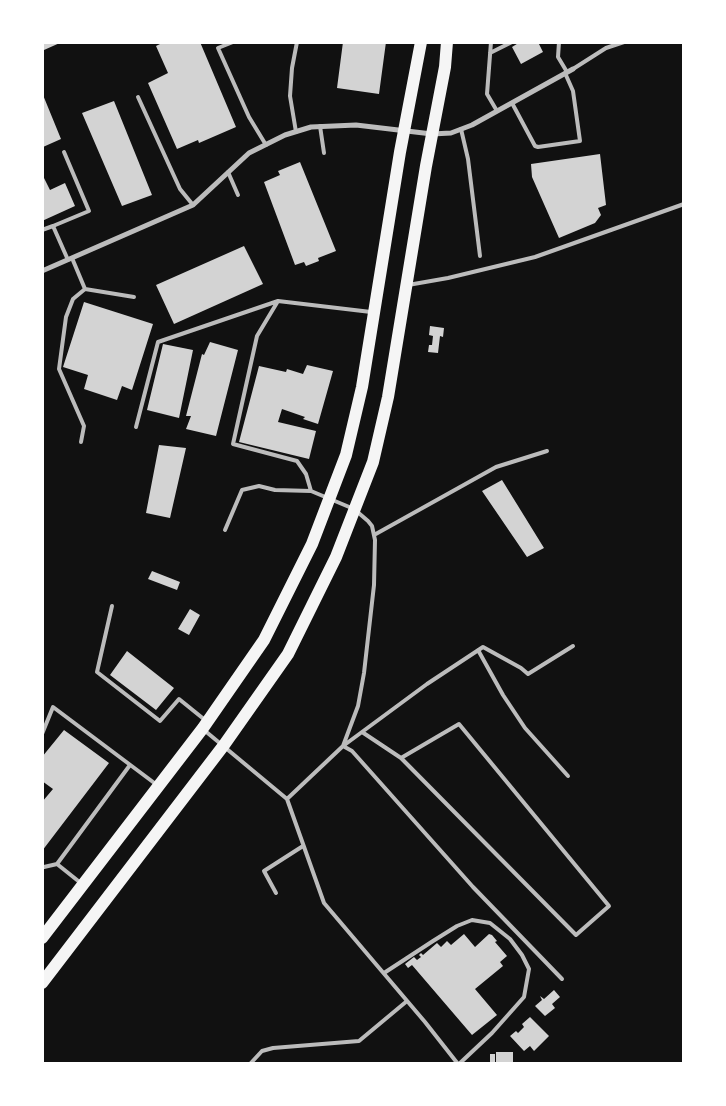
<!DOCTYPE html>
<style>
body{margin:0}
#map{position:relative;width:726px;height:1106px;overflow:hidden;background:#111;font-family:"IBM Plex Sans",sans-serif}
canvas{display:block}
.frame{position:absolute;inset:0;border:44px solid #fff;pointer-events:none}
</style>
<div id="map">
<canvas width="726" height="1106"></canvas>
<div class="frame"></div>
</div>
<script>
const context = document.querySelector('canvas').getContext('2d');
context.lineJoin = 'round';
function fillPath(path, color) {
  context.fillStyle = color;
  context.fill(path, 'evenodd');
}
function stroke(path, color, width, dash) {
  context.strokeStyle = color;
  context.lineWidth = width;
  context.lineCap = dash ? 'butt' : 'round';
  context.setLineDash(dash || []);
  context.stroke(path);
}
fillPath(new Path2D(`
 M 42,42 L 62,42 L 44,50 Z
 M 164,42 L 200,42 L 236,127 L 199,143 L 198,140 L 177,149 L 148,83 L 168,73 L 156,46 Z
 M 343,42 L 386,42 L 379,94 L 337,88 Z
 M 520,42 L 538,42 L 543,52 L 521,64 L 512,47 Z
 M 43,95 L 61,139 L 43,147 Z
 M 114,101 L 152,195 L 122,206 L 82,113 Z
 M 600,154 L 606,205 L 598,208 L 601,215 L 595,223 L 559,238 L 532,177 L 531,164 Z
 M 300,162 L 336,251 L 318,258 L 319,261 L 306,266 L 304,262 L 295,265 L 264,182 L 280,175 L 278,171 Z
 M 42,174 L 50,190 L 65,183 L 75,206 L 42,221 Z
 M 244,246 L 263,284 L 174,324 L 156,285 Z
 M 84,302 L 153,324 L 132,390 L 122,386 L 117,400 L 84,389 L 88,375 L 63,367 Z
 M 430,326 L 444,328 L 443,337 L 440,336 L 438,353 L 428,352 L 429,345 L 432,345 L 433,336 L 429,335 Z
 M 210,342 L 238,350 L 216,436 L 186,429 L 191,416 L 186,416 L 202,354 L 204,355 Z
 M 163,344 L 193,350 L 179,418 L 147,410 Z
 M 307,365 L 333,371 L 318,424 L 303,419 L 305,417 L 282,409 L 278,422 L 316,431 L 309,459 L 239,442 L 259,366 L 286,372 L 287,369 L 303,374 Z
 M 159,445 L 186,448 L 170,518 L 146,513 Z
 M 502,480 L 544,548 L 527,557 L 482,491 Z
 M 152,571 L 180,582 L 177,590 L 148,579 Z
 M 190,609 L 200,615 L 189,635 L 178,629 Z
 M 127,651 L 174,688 L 156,710 L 110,675 Z
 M 64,730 L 109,763 L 42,851 L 42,802 L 53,789 L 42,781 L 42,757 Z
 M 464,934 L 475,947 L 489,934 L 492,935 L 497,941 L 495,942 L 507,956 L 500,962 L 503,966 L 475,989 L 497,1015 L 472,1035 L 412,965 L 408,968 L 405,964 L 414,957 L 417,960 L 421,957 L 419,955 L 421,953 L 423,955 L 437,943 L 441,947 L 447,941 L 451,945 Z
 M 554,990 L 560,997 L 552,1004 L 555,1008 L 545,1016 L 535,1006 L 542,1000 L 540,996 L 544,999 Z
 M 530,1017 L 549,1036 L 534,1051 L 530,1046 L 524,1051 L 510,1036 L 516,1031 L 518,1033 L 524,1027 L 522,1024 Z
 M 496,1052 L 513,1052 L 513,1064 L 496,1064 Z
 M 490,1054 L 495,1054 L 495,1064 L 490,1064 Z`), '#d3d3d3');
stroke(new Path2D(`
 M 233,42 L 218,48 L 249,117 L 266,145
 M 491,42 L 487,94 L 497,111
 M 559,42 L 558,57 L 567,72
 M 490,53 L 512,42
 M 573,69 L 606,48 L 624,42
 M 138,97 L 180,189 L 193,205
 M 512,103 L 535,146 L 538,147 L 580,141 L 573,91 L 565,73
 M 320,126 L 324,153
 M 461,129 L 468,159 L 480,256
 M 296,132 L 290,96 L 292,68 L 297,42
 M 228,172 L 238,195
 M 53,226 L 89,211 L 64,152
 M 42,230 L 53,226 L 68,260
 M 72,258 L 85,289 L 73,299 L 66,317 L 59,369 L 84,426 L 81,442
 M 408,285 L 448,278 L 535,257 L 684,204
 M 85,289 L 134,297
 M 136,427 L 158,342 L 278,301
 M 225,530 L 242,490 L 259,486 L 275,490 L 311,491
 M 374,535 L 496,467 L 547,451
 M 112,606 L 97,672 L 160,721 L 179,699 L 205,720
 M 478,650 L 503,695 L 525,728 L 568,776
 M 204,730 L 287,799 L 324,903 L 425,1022 L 458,1064
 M 362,732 L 401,758 L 576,935 L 609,906 L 459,724 L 401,758
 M 42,734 L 53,707 L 157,785
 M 343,746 L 358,706 L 364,673 L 374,585 L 375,540 L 372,526 L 368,521 L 354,509 L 311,491 L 306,474 L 297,461 L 233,444 L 257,336 L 278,301 L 371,312
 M 343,746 L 427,684 L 483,647 L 521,668 L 528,674 L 573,646
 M 287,799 L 343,746 L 352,751 L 473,887 L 562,979
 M 57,864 L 130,765
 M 44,867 L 57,864 L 82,884
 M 276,893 L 264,871 L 303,846
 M 384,973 L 433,941 L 457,926 L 472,920 L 490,923 L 510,939 L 522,955 L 529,969 L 524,997 L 492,1033 L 459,1064
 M 250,1064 L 262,1051 L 273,1048 L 359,1041 L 407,1001`), '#bcbcbc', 4);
stroke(new Path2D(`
 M 42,271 L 193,205 L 249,153 L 285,135 L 311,127 L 356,125 L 432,134 L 451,133 L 472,125 L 573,69`), '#bcbcbc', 5);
stroke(new Path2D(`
 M 42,938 L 203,728 L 264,640 L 312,544 L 346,455 L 362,387 L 400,152 L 421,42
 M 42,983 L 224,745 L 288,654 L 336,557 L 373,462 L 388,397 L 426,166 L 445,67 L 447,42`), '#f5f5f5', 12);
</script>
